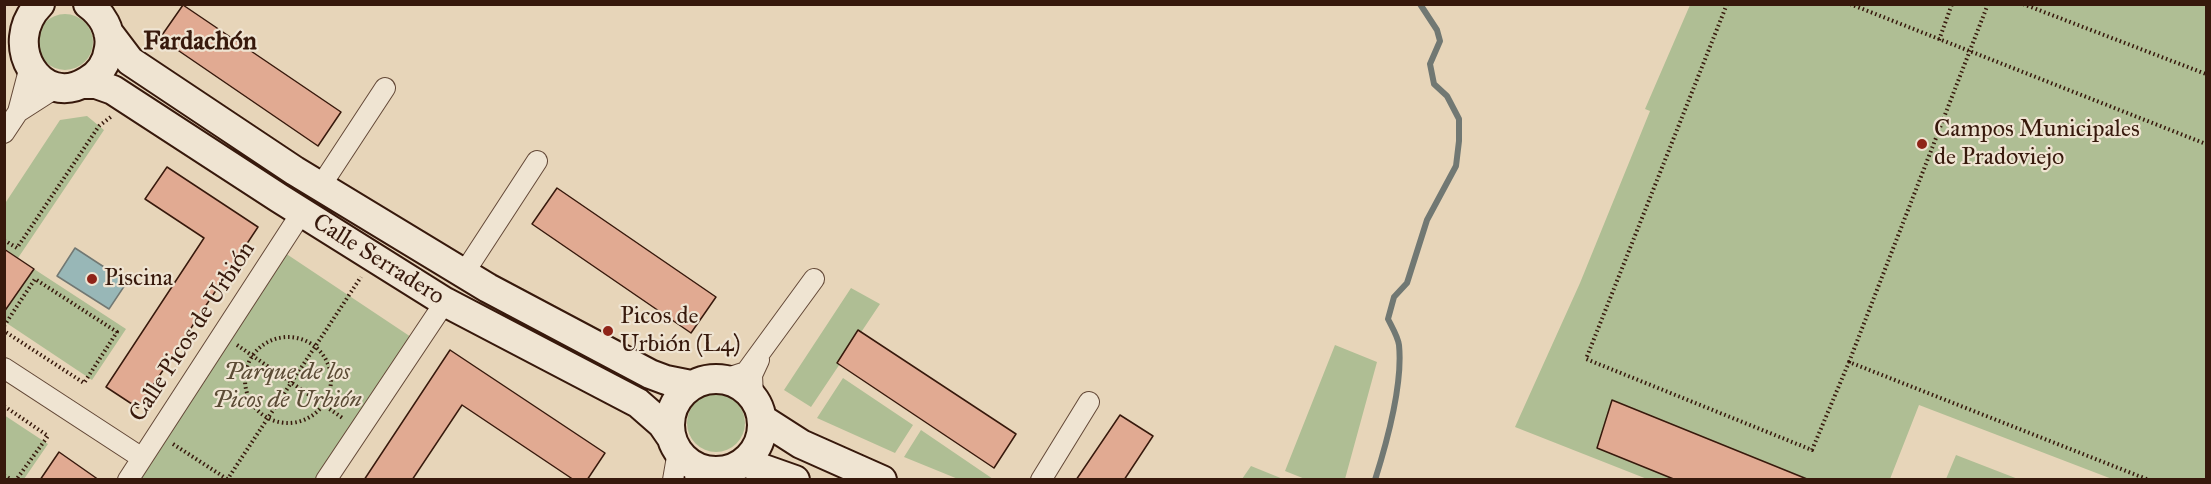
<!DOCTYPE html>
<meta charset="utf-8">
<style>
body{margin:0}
#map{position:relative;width:2211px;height:484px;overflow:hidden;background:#e7d5b9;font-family:"IM FELL Great Primer",serif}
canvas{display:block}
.frame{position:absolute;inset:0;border:6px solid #37190c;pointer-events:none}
</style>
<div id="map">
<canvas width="2211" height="484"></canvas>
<div class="frame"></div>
</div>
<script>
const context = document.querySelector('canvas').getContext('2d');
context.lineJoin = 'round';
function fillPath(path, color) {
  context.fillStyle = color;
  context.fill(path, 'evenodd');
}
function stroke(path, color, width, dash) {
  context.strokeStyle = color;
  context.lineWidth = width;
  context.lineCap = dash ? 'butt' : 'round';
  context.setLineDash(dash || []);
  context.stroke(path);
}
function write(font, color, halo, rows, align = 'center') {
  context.font = font + ' "IM FELL Great Primer",serif';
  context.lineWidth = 4.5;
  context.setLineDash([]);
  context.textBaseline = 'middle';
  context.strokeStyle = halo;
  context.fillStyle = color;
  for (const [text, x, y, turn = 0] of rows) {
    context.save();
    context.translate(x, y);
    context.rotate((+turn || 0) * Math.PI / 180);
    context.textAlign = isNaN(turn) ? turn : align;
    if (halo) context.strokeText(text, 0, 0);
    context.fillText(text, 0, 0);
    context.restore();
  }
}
fillPath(new Path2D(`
 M 1690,5 L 2206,5 L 2206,479 L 2112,479 L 1919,405 L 1890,479 L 1647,479 L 1515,427 L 1580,283 L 1650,111 L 1645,109 Z
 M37 42a28 28 0 1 1 56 0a28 28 0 1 1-56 0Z
 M 87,116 L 104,130 L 18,258 L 5,249 L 4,205 L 60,120 Z
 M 285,253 L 411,337 L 317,479 L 135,480 Z
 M 34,269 L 126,329 L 92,380 L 5,322 L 5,312 Z
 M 851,288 L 880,304 L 811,407 L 784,390 Z
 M 1335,345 L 1377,362 L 1345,479 L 1305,479 L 1285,471 Z
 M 843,378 L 913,425 L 895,453 L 817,418 Z
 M687 423a29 29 0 1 1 58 0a29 29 0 1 1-58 0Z
 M 4,415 L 48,444 L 24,479 L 5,479 Z
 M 921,430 L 993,479 L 958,479 L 904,457 Z
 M 1956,455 L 2018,479 L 1946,479 Z
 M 1251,466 L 1283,479 L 1242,479 Z`), '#afbe94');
const water = new Path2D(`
 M 75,248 L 127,282 L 109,309 L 57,276 Z`);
fillPath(water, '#98b7b7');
stroke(water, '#717873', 1.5);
stroke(new Path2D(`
 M 1375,480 C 1387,442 1403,384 1399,345 C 1398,337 1392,327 1388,319 L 1394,297 L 1407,283 L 1427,220 L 1456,166 L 1459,141 L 1459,119 L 1447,96 L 1434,84 L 1430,64 L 1440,41 L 1437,30 L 1420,4`), '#717873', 6);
const building = new Path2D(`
 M 183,5 L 341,112 L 318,146 L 160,38 Z
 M 167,167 L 258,227 L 138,408 L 106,387 L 204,238 L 145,199 Z
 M 557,188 L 716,297 L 691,333 L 532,224 Z
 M 4,249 L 34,269 L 4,312 Z
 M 858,330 L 1016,434 L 994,468 L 837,363 Z
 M 450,350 L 605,453 L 587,480 L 574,480 L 462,405 L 412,480 L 364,480 Z
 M 1612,400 L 1807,479 L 1807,480 L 1676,480 L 1597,448 Z
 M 1120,415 L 1153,436 L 1124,480 L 1076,480 Z
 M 59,452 L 99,480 L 40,480 Z`);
fillPath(building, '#e1aa92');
stroke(building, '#37190c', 1.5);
const street = new Path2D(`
 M 18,112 L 57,87
 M 4,133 L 18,112 L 29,70
 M 320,187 L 385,88
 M 464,273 L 537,161
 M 4,368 L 142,458
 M 724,379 L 746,372 L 814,279
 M 753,397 L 752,375 L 759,360
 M 128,480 L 302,212
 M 326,480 L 445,302
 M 673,480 L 678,451
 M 695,480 L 712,471
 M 1041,480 L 1089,402`);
const secondary = new Path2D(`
 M 40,4 C 0,44 41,110 87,81 C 100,74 107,63 109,48 C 112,30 102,14 88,4
 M 108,32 L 130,61 L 295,171 L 488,288 L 650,374 L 666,380 L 691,385
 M 83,84 L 96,84 L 113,90 L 279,198 L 445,302 L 638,403 L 662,424 L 671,437
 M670 425a46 46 0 1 1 92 0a46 46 0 1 1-92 0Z
 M 762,419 L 801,444 L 882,480
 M 744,462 L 795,480`);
stroke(street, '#634837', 22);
stroke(secondary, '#37190c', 32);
stroke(new Path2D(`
 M 1727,4 L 1586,359 L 1812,450 L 1849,362 L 2149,480
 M 1850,4 L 2206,144
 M 2023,4 L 2206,74
 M 1939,40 L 1952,4
 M 4,240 L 17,248 L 99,126 L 112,116
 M 4,326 L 35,279 L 117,332 L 84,383 L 4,331
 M245 380a43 43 0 1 1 86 0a43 43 0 1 1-86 0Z
 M 237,345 L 344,419
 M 1849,362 L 1988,4
 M 4,406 L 48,436 L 16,480
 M 173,444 L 227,479
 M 4,475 L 12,480
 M 227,480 L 361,277`), '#37190c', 4, [1.5, 3]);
stroke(street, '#efe4d2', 20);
stroke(secondary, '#efe4d2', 28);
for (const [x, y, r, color] of [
 [1922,144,6,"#8f2418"],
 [92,279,6,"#8f2418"],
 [608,331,6,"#8f2418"]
]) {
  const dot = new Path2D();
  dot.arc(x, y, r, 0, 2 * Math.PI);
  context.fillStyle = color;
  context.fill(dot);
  stroke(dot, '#efe4d2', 2);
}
write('24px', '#37190c', '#efe4d2', [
 ["Campos Municipales",1934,130],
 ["de Pradoviejo",1934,158],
 ["Piscina",104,279],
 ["Picos de",620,317],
 ["Urbión (L4)",620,345]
], 'left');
write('24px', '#37190c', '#efe4d2', [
 ["Calle Serradero",378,260,32],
 ["Calle Picos de Urbión",193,332,-57]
]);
write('italic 24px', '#5b4b35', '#efe4d2', [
 ["Parque de los",287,373],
 ["Picos de Urbión",287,401]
]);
write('bold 26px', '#37190c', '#efe4d2', [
 ["Fardachón",200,43]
]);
</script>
